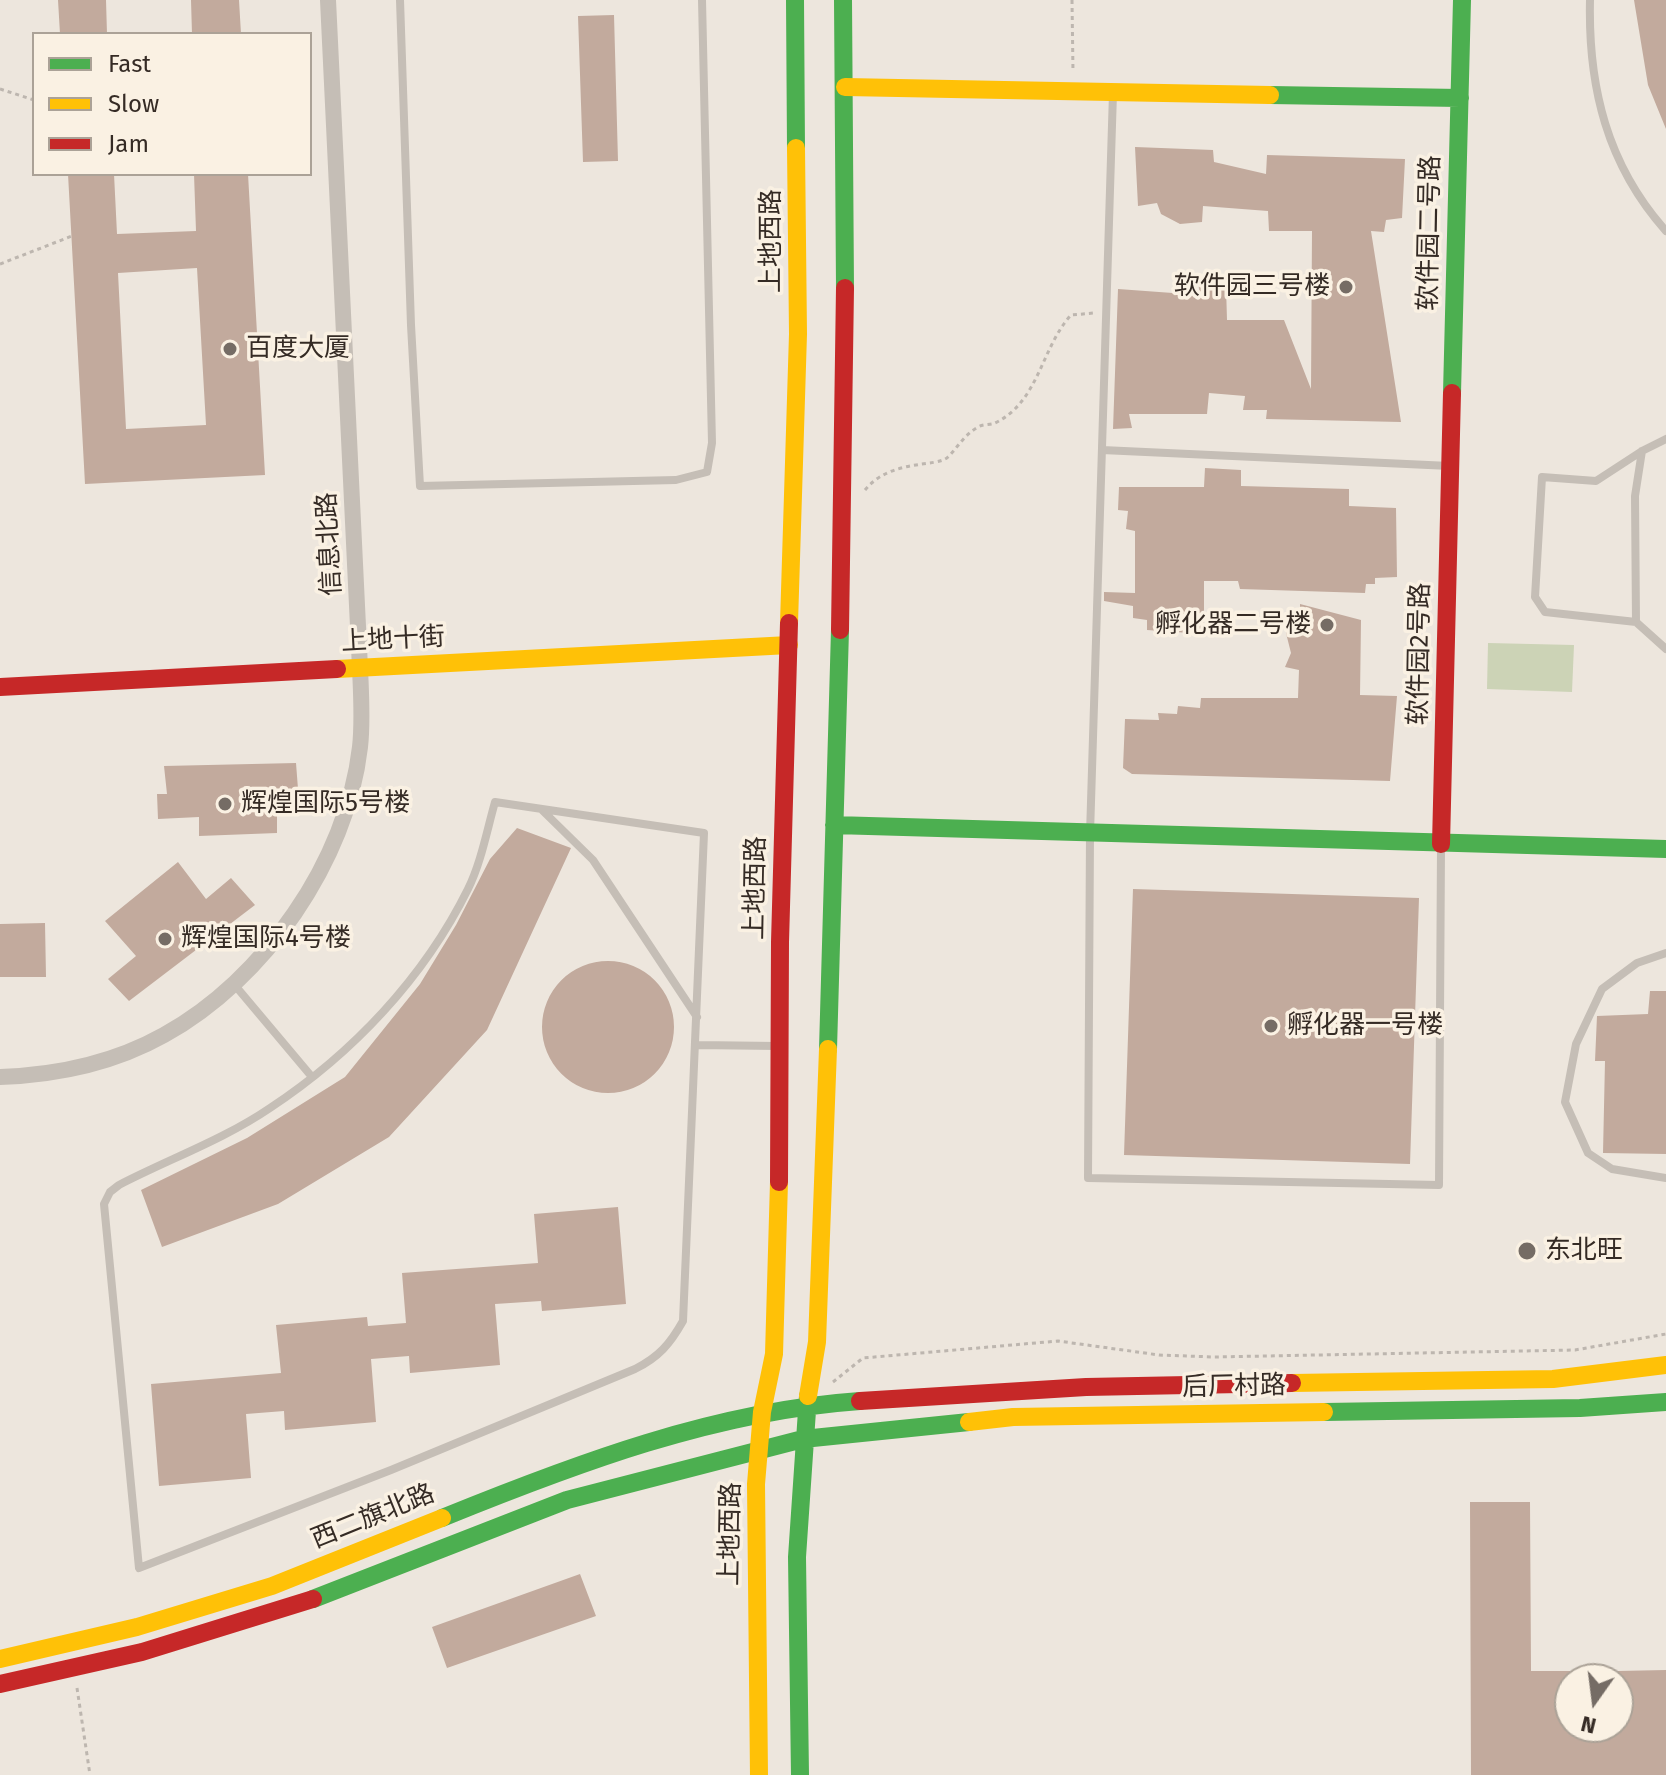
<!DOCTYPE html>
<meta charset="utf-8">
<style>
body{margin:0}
#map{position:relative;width:1666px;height:1775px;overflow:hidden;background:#ede6dd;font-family:"Fira Sans",sans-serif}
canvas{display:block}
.legend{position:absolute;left:32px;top:32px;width:280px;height:144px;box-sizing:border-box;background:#faf1e3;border:2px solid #aba297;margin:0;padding:10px 14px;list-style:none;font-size:24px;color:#352b25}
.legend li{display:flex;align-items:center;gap:16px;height:40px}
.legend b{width:40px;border:2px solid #aba297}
.north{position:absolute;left:1554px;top:1663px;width:80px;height:80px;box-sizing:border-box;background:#faf1e3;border:2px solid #aba297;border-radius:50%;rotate:194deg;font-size:22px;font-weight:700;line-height:32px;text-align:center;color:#352b25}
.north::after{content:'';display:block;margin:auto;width:28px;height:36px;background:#756c65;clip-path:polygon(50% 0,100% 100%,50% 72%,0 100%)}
</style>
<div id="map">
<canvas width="1666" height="1775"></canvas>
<ul class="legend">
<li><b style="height:10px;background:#4caf50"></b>Fast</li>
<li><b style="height:10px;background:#ffc107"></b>Slow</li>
<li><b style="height:10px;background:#c62828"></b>Jam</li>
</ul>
<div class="north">N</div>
</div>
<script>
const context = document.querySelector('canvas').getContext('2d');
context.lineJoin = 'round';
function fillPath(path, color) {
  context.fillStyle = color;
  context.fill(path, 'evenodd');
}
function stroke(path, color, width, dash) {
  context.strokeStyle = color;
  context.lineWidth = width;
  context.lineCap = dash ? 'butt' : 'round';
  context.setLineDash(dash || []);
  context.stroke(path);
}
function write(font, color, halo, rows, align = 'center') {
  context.font = font + ' "Fira Sans","Noto Sans SC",sans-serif';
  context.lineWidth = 7;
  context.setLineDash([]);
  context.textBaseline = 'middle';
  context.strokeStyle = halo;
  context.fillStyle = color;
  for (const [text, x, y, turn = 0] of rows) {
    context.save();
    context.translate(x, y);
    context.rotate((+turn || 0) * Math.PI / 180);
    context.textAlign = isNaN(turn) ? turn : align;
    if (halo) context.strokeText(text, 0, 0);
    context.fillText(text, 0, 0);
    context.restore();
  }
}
fillPath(new Path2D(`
 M 1488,643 L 1574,645 L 1572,692 L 1487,689 Z`), '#ccd3b6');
fillPath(new Path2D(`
 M 58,0 L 106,0 L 107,34 L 60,34 Z
 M 191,0 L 239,0 L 241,34 L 192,34 Z
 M 1634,0 L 1666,0 L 1666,129 L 1648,85 Z
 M 614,15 L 618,161 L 583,162 L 578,16 Z
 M 1135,147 L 1213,150 L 1214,162 L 1266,174 L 1267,155 L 1405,159 L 1402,218 L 1386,220 L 1384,232 L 1371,231 L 1401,422 L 1266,419 L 1267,410 L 1243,410 L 1245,396 L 1209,393 L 1207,414 L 1129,414 L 1132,428 L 1113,429 L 1118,289 L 1200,295 L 1198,281 L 1226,286 L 1227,320 L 1284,320 L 1311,389 L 1312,231 L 1269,231 L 1268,211 L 1203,206 L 1202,222 L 1180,224 L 1161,214 L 1157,203 L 1138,206 Z
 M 68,174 L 114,174 L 117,234 L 196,231 L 194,174 L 248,174 L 265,475 L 85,484 ZM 197,268 L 206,425 L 126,429 L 118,273 Z
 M 1205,468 L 1241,470 L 1241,486 L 1349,489 L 1349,506 L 1396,508 L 1397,577 L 1375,578 L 1375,584 L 1366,584 L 1365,593 L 1240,589 L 1238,581 L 1204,581 L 1204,634 L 1147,630 L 1147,620 L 1133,618 L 1133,606 L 1104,601 L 1104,592 L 1135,593 L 1135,531 L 1126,529 L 1128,511 L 1118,510 L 1119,487 L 1204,487 Z
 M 1300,604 L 1361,620 L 1360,695 L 1397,696 L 1390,781 L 1132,774 L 1123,768 L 1125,719 L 1159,720 L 1158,713 L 1177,714 L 1178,706 L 1200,708 L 1201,698 L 1298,698 L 1299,670 L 1285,667 L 1291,653 L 1286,633 L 1300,618 Z
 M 296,763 L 298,789 L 290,790 L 293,813 L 277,815 L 277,833 L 199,836 L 199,817 L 158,819 L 157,794 L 167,794 L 164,766 Z
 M 517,828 L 571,848 L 487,1030 L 389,1137 L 278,1204 L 162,1247 L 141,1190 L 247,1138 L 345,1077 L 420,984 L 456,925 L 490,859 Z
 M 178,862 L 206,899 L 231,878 L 255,905 L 129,1001 L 108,979 L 136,956 L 105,921 Z
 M 1133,889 L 1419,898 L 1410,1164 L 1124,1155 Z
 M 45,923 L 46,977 L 0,977 L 0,924 Z
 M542 1027a66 66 0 1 1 132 0a66 66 0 1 1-132 0Z
 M 1650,991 L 1666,991 L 1666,1154 L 1603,1153 L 1605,1061 L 1595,1061 L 1597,1016 L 1648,1014 Z
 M 618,1207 L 626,1304 L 542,1311 L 541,1301 L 495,1304 L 500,1365 L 410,1373 L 409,1356 L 371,1359 L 376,1422 L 285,1430 L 284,1411 L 246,1414 L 251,1478 L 159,1486 L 151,1384 L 281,1373 L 276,1325 L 367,1317 L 368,1326 L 406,1323 L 402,1273 L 538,1263 L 534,1214 Z
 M 1470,1502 L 1530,1502 L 1531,1671 L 1570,1671 L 1570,1727 L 1618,1727 L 1618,1671 L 1666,1670 L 1666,1775 L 1471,1775 Z
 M 580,1574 L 596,1616 L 447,1668 L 432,1627 Z`), '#c2aa9d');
stroke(new Path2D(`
 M 1072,0 L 1073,72
 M 0,89 L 34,100
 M 0,264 L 72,236
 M 865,490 C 891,458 937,468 948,457 C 958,447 964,435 978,427 C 983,424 990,425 995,423 C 1039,402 1041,348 1071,315 L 1094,313
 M 833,1382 L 863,1358 L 1058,1341 L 1159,1355 L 1214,1357 L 1575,1350 L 1666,1334
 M 77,1688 L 90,1775`), '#bdb6af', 3, [4, 4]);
stroke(new Path2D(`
 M 400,0 L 411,325 L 420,486 L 676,480 L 707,472 L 712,443 L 702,0
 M 1590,0 C 1588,87 1607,165 1666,231
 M 1113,93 L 1090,834 L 1088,1178 L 1439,1185 L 1441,847
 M 1666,439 L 1642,451 L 1596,481 L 1542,477 L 1535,597 L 1545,612 L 1636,622 L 1666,649
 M 1102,450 L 1450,466
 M 1636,622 L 1635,496 L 1642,451
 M 495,802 L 704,833 L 683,1321 C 670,1344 659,1357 635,1369 L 391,1470 L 139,1568 L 104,1204 L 110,1192 L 119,1185 C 169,1159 223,1140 270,1108 C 352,1054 424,978 468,889 C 481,863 487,830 495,802 Z
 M 541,809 L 593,860 L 697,1017
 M 1666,953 L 1637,963 L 1602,989 L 1576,1044 L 1565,1102 L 1588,1153 L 1612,1169 L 1666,1178
 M 233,983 L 312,1077
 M 696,1045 L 777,1046`), '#c5beb6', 8);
stroke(new Path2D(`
 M 0,1077 C 57,1075 114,1063 164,1035 C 264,980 347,861 360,747 C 363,721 361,694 360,668 L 328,0`), '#c5beb6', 16);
stroke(new Path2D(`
 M 795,0 L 796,148
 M 843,0 L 845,288
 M 1270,95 L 1460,98
 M 1452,393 L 1462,0
 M 834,825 L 1666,849
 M 828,1049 L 840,630
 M 1324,1412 L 1580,1408 L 1666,1402
 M 442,1518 C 575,1464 715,1411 860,1401
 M 313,1599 L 567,1500 L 803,1439 L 969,1422
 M 800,1775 L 797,1557 L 808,1396`), '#4caf50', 18);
stroke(new Path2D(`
 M 845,87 L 1270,95
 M 789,623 L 798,334 L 796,148
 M 337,669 L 789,645
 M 1292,1383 L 1553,1379 L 1666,1365
 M 808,1396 L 817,1342 L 828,1049
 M 969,1422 L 1013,1417 L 1324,1412
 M 0,1659 L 137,1627 L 272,1586 L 442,1518
 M 759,1775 L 756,1484 L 762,1412 L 774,1354 L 779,1182`), '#ffc107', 18);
stroke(new Path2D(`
 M 840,630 L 845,288
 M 0,687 L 337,669
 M 1441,844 L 1452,393
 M 779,1182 L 780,942 L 789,623
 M 860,1401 L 1086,1387 L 1292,1383
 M 0,1684 L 142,1652 L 313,1599`), '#c62828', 18);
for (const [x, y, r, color] of [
 [1346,287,8,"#756c65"],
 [230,349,8,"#756c65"],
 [1327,625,8,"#756c65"],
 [225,804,8,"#756c65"],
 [165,939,8,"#756c65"],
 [1271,1026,8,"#756c65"],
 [1527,1251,10,"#756c65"]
]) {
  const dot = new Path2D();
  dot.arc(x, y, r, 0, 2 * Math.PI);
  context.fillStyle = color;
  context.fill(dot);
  stroke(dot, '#faf1e3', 3);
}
write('26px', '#352b25', '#faf1e3', [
 ["软件园二号路",1430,233,-89],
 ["上地西路",772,241,-90],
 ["信息北路",330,544,-93],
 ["上地十街",393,640,-3],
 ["软件园2号路",1420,654,-89],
 ["上地西路",756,888,-89],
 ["后厂村路",1234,1387,-1],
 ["西二旗北路",373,1517,-22],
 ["上地西路",731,1534,-89]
]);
write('26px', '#352b25', '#faf1e3', [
 ["软件园三号楼",1330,287,"right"],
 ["百度大厦",246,349],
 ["孵化器二号楼",1311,625,"right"],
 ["辉煌国际5号楼",241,804],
 ["辉煌国际4号楼",181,939],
 ["孵化器一号楼",1287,1026],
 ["东北旺",1545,1251]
], 'left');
</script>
